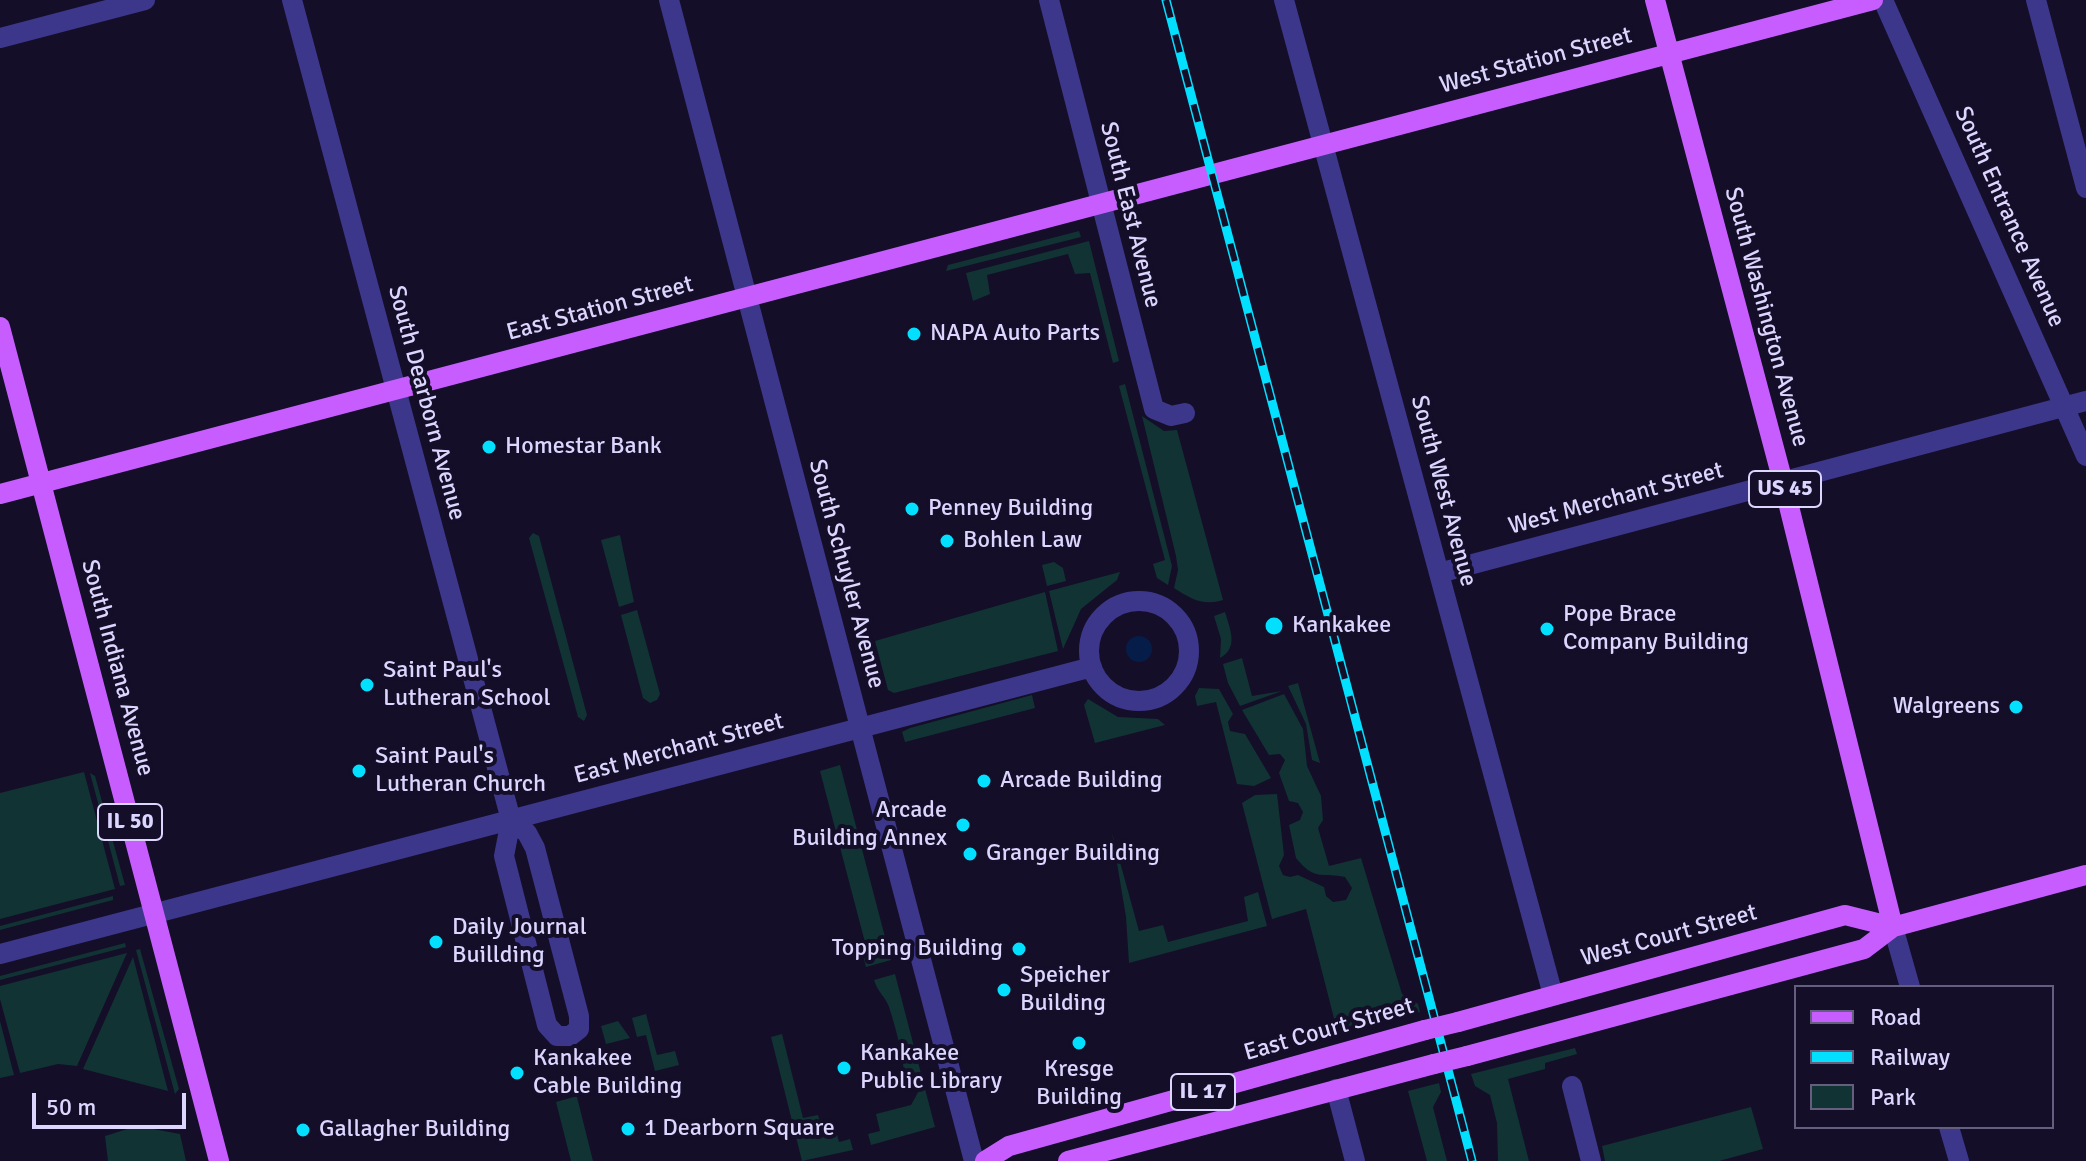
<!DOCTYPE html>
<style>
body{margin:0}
#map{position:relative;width:2086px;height:1161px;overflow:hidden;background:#140e29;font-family:Signika,sans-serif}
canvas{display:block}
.legend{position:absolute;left:1794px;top:985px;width:260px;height:144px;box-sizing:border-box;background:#140e29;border:2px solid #645e7f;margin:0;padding:10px 14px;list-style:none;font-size:24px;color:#dcd6ff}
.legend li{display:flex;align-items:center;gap:16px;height:40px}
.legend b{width:40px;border:2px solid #645e7f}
.scale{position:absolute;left:32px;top:1093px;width:154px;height:36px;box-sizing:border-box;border:4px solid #dcd6ff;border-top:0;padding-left:10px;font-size:24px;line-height:28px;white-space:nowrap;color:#dcd6ff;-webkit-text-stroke:6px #140e29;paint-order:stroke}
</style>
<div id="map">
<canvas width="2086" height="1161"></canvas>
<ul class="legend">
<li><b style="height:10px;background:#c75dff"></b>Road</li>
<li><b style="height:10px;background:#02dfff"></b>Railway</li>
<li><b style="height:22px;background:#133"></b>Park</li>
</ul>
<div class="scale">50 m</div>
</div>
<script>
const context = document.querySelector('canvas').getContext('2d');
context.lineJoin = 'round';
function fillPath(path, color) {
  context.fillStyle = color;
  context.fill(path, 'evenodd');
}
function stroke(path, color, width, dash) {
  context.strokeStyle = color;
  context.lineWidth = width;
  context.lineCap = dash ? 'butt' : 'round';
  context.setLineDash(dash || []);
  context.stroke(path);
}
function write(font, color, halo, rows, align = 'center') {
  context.font = font + ' Signika,sans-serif';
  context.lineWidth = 8;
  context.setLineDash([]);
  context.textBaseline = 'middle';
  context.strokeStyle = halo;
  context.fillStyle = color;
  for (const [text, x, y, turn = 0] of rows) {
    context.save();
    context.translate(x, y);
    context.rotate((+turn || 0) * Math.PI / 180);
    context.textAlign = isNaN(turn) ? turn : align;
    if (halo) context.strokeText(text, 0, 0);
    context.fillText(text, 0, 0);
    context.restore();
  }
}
fillPath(new Path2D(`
 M 1079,231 L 1081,237 L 946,271 L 948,265 Z
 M 1089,241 L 1119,361 L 1113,363 L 1090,273 L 1075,274 L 1068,254 L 987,275 L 990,294 L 973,301 L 966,273 Z
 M 1125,384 L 1172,566 L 1168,585 L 1157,578 L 1153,564 L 1165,560 L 1119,386 Z
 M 1142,416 L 1164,431 L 1177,430 L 1223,600 C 1203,606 1191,599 1174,588 L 1178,570 L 1176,556 Z
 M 533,533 L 539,536 L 587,715 L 584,721 L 578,717 L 529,538 Z
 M 620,535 L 634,602 L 619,607 L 601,540 Z
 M 1054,562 L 1063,568 L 1066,581 L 1047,586 L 1042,565 Z
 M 1120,572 L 1117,580 L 1081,609 L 1063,649 L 1049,591 Z
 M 1045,592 L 1058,651 L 894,693 L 888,690 L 875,641 Z
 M 637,610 L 660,694 L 657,700 L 650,703 L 643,698 L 621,615 Z
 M 1225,612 C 1230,629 1239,648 1220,658 L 1221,639 L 1214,616 Z
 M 1242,658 L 1252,696 L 1282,691 L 1240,706 L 1228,683 L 1223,664 Z
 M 1298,683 L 1320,763 L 1312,760 L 1306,724 L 1288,686 Z
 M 1199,688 L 1219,689 L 1233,714 L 1228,722 L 1230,731 L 1245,734 L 1271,778 L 1254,786 L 1237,784 L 1216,702 L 1197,706 L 1195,696 Z
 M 1284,694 L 1303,729 L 1307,766 L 1321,796 L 1323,820 L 1318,828 L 1329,866 L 1361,858 L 1402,994 L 1418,1004 L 1420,1012 L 1338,1034 L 1306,909 L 1272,919 L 1242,803 L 1255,795 L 1277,794 L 1284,855 L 1279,866 L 1283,875 L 1290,877 L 1298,875 L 1324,887 L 1326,896 L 1333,902 L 1346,900 L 1352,888 L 1345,877 C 1323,872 1315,882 1296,858 L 1289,825 L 1300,820 L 1303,812 L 1298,803 L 1289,801 L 1279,773 L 1285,760 L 1280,754 L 1269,755 L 1242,710 Z
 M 1032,695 L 1035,708 L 905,742 L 902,732 L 910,728 Z
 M 1088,699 L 1118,717 L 1158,719 L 1165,725 L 1095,743 L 1084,705 Z
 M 840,765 L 891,960 L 866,967 L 862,952 L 867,950 L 820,771 Z
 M 84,772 L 115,889 L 0,919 L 0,793 Z
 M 90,773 L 95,776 L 125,885 L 120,886 Z
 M 1112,833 L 1139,931 L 1163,925 L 1168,942 L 1248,921 L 1244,897 L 1258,892 L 1267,926 L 1129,963 L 1126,917 Z
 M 113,896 L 113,900 L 0,930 L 0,926 Z
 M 125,943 L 126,947 L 0,980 L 0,976 Z
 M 140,949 L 179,1089 L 175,1094 L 136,950 Z
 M 127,953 L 77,1066 L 58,1064 L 20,1073 L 0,999 L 0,986 Z
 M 133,957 L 168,1091 L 83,1069 Z
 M 895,974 L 935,1127 L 871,1145 L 868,1134 L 880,1131 L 876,1114 L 911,1105 L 921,1087 L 906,1090 C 904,1062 898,1034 889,1007 C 885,996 878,993 874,980 Z
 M 646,1014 L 657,1055 L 675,1051 L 679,1065 L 655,1071 L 646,1035 L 637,1037 L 632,1018 Z
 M 0,1021 L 14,1075 L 0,1078 Z
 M 618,1021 L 630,1038 L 606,1044 L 601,1026 Z
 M 782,1034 L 803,1118 L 818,1115 L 822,1129 L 835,1127 L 839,1142 L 850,1139 L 853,1150 L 802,1161 L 771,1037 Z
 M 1575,1048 L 1577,1054 L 1545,1063 L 1545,1069 L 1508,1079 L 1529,1161 L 1498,1161 L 1497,1123 L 1490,1095 L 1475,1086 L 1471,1074 Z
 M 1439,1083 L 1441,1092 L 1433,1107 L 1447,1161 L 1427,1161 L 1408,1091 Z
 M 577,1096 L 577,1097 L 593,1161 L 571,1161 L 556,1102 Z
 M 1751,1107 L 1763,1149 L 1719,1161 L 1605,1161 L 1602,1146 Z
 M 137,1126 L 180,1134 L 186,1161 L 108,1161 L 105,1136 Z`), '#133');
fillPath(new Path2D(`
 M1126 649a13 13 0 1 1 26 0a13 13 0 1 1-26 0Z`), '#071d49');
stroke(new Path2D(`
 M 292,0 L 511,820 L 504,856 L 547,1025 L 557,1036 L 570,1036 L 579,1029 L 579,1016 L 535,848 L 527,833 L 511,820
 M 669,0 L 974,1161
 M 1049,0 L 1154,409 L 1171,416 L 1185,413
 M 1284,0 L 1553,995
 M 1883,0 L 2086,456
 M 2036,0 L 2086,188
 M 0,38 L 145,0
 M 1439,573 L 2086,401
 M1089 651a50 50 0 1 1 100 0a50 50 0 1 1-100 0Z
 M 1893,927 L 1910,987
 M 0,954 L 1092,667
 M 1572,1086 L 1591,1161
 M 1336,1089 L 1355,1161
 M 1949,1127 L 1959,1161`), '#3c378a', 20);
stroke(new Path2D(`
 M 1655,0 L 1783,482 L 1893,927
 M 0,327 L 219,1161
 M 0,494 L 1873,0
 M 1458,1022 L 1845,915 L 1893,927
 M 1467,1056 L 1864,949 L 1893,927 L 2086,875
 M 985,1161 L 1009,1146 L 1425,1030
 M 1068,1161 L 1434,1064`), '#c75dff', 20);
const rail = new Path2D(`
 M 1166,0 L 1472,1161`);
stroke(rail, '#02dfff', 9);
stroke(rail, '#140e29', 6, [18]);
stroke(new Path2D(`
 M 1425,1030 L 1458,1022
 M 1434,1064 L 1467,1056`), '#c75dff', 20);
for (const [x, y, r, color] of [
 [914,334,8,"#02dfff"],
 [489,447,8,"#02dfff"],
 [912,509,8,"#02dfff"],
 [947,541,8,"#02dfff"],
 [1274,626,10,"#02dfff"],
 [1547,629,8,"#02dfff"],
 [367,685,8,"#02dfff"],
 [2016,707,8,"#02dfff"],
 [359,771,8,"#02dfff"],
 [984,781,8,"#02dfff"],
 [963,825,8,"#02dfff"],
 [970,854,8,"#02dfff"],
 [436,942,8,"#02dfff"],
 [1019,949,8,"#02dfff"],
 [1004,990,8,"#02dfff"],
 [1079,1043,8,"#02dfff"],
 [844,1068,8,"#02dfff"],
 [517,1073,8,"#02dfff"],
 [628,1129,8,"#02dfff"],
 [303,1130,8,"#02dfff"]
]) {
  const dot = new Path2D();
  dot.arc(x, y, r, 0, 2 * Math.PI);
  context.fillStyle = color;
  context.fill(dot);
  stroke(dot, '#140e29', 3);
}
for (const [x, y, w] of [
 [1785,489,72],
 [130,822,64],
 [1203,1092,64]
]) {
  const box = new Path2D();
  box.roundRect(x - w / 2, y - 18, w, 36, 6);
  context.fillStyle = '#140e29';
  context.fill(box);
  stroke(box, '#dcd6ff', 2);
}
write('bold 22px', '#dcd6ff', null, [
 ["US 45",1785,489],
 ["IL 50",130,822],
 ["IL 17",1203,1092]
]);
write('24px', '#dcd6ff', '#140e29', [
 ["West Station Street",1536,61,-15],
 ["South East Avenue",1130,215,76],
 ["South Entrance Avenue",2009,217,66],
 ["East Station Street",600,309,-15],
 ["South Washington Avenue",1766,317,75],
 ["South Dearborn Avenue",426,403,75],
 ["South West Avenue",1443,491,75],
 ["West Merchant Street",1616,499,-15],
 ["South Schuyler Avenue",846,574,75],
 ["South Indiana Avenue",117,668,75],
 ["East Merchant Street",679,749,-15],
 ["West Court Street",1669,936,-15],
 ["East Court Street",1329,1030,-16]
]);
write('24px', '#dcd6ff', '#140e29', [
 ["NAPA Auto Parts",930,334],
 ["Homestar Bank",505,447],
 ["Penney Building",928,509],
 ["Bohlen Law",963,541],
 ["Pope Brace",1563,615],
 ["Company Building",1563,643],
 ["Kankakee",1292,626],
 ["Saint Paul's",383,671],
 ["Lutheran School",383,699],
 ["Walgreens",2000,707,"right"],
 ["Saint Paul's",375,757],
 ["Lutheran Church",375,785],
 ["Arcade Building",1000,781],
 ["Arcade",947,811,"right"],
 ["Building Annex",947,839,"right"],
 ["Granger Building",986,854],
 ["Daily Journal",452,928],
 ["Buillding",452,956],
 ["Topping Building",1003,949,"right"],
 ["Speicher",1020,976],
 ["Building",1020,1004],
 ["Kankakee",860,1054],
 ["Public Library",860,1082],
 ["Kankakee",533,1059],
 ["Cable Building",533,1087],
 ["Kresge",1079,1070,"center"],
 ["Building",1079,1098,"center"],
 ["1 Dearborn Square",644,1129],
 ["Gallagher Building",319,1130]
], 'left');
</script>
